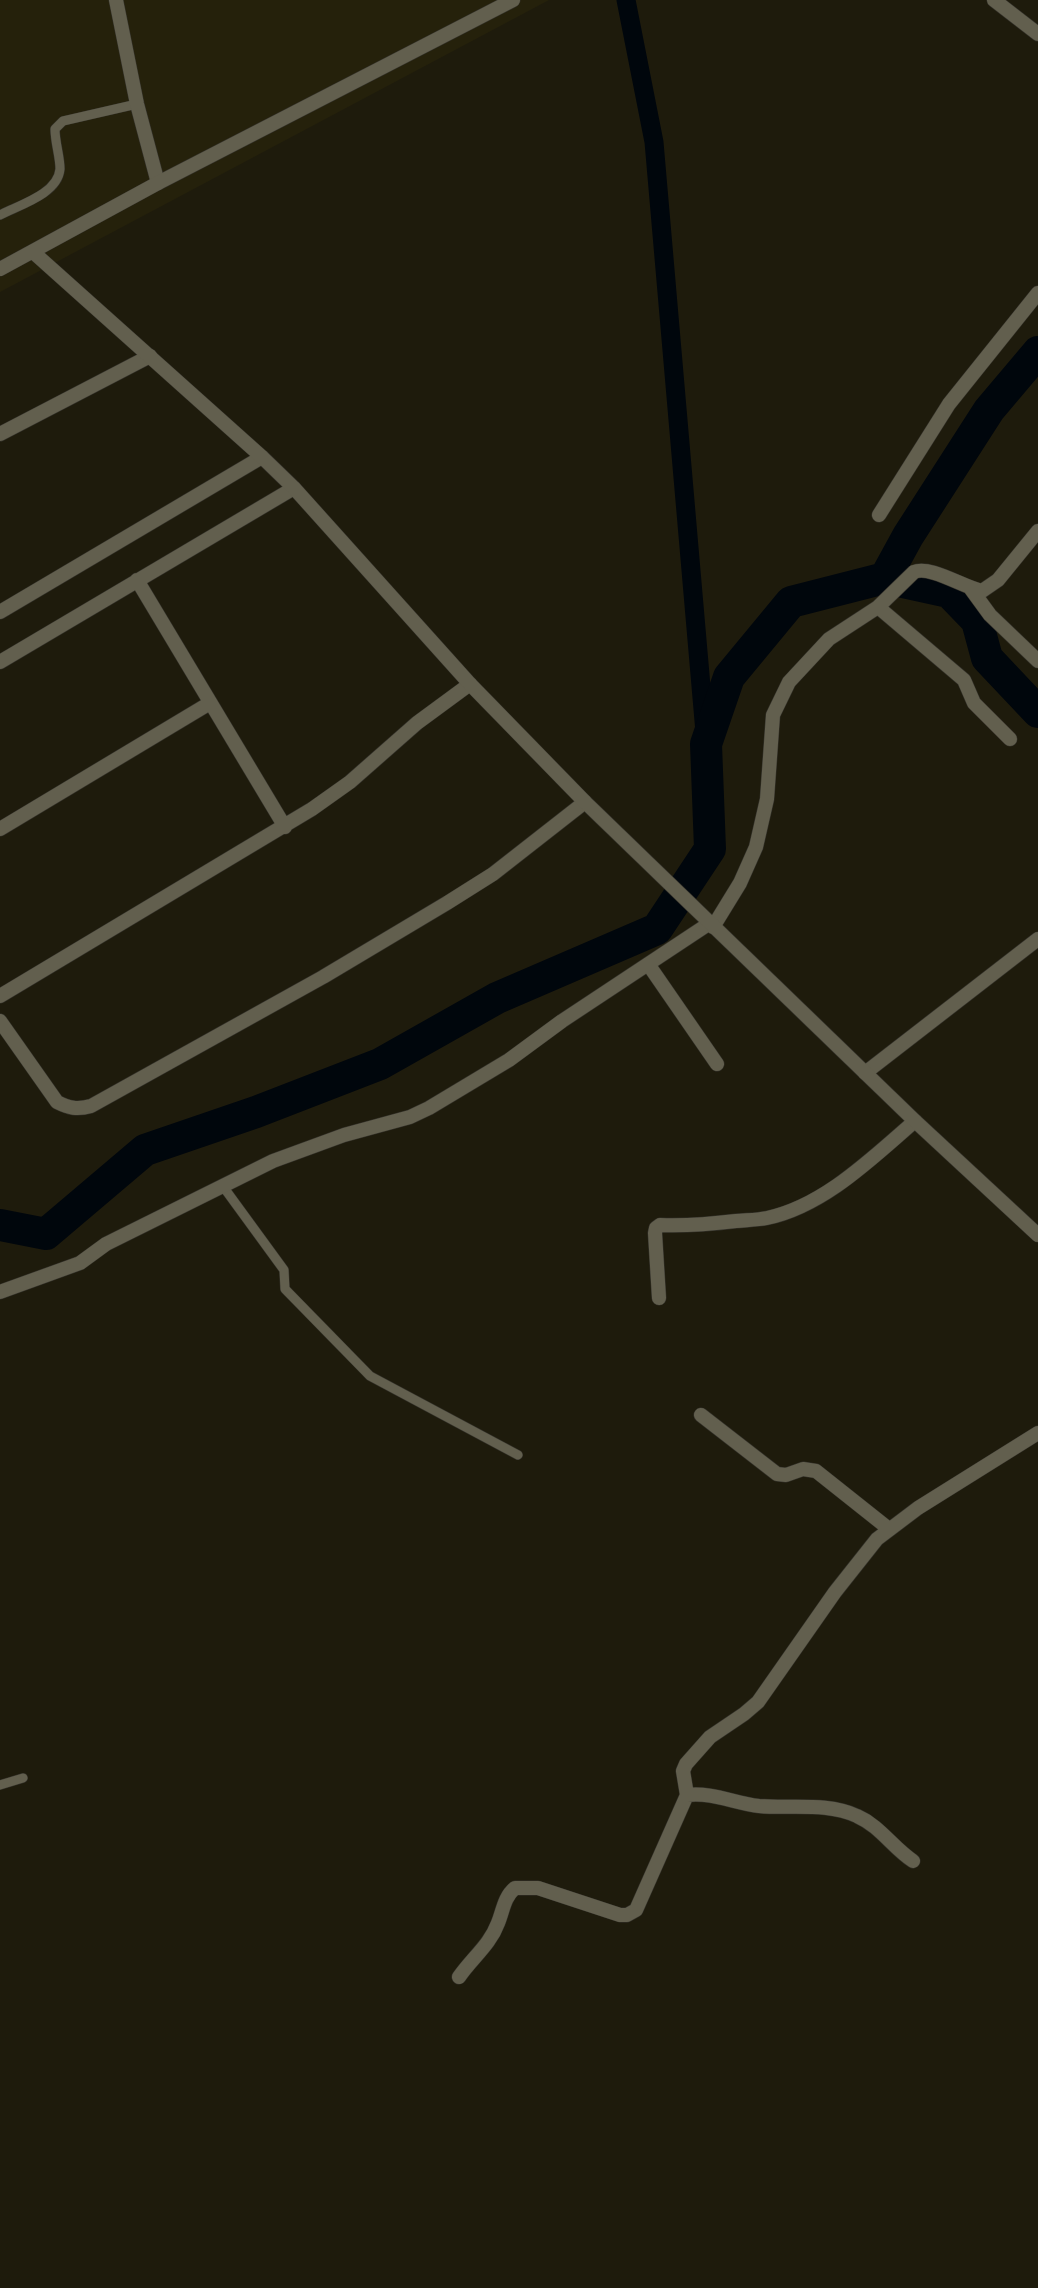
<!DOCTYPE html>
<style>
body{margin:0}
canvas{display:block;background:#1e1b0c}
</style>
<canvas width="1038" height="2288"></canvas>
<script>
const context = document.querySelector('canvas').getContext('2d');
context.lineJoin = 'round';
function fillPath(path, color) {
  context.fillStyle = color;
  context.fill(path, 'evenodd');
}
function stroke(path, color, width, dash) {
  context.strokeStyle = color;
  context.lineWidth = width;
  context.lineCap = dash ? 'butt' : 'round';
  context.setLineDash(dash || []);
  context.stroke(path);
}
fillPath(new Path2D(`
 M 0,0 L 549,0 L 0,292 Z`), '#25210b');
stroke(new Path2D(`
 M 626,0 L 654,142 L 706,744`), '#00060c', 19);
stroke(new Path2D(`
 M 885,578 L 908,536 L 989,410 L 1038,352
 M 0,1225 L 46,1234 L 145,1150 L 256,1112 L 380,1064 L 497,998 L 657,929 L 710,849 L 706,744 L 729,677 L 791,602 L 885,578 L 949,592 L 977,621 L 987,658 L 1038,712`), '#00060c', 32);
const service = new Path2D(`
 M 0,215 C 19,205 58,194 60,169 C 60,156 55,143 55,129 L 63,121 L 137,104
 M 222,1185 L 284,1270 L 285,1289 L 370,1376 L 518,1455
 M 0,1785 L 23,1778`);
const minor = new Path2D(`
 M 116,0 L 137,104 L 158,183
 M 994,0 L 1038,34
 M 0,434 L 150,356
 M 879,515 L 949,404 L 1038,293
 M 137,580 L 285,827
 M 971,589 L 990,615 L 1038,661
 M 878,607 L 964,680 L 974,703 L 1010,739
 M 0,612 L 262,457
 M 0,662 L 294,488
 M 0,829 L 210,703
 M 713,927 L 740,883 L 756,847 L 767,799 L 773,715 L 789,682 L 829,639 L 878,607 L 914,572 C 930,565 963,587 982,591 L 998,580 L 1038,531
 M 648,964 L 717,1064
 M 0,996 L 312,809 L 350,782 L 417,723 L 470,684
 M 0,1021 L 57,1102 C 69,1108 77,1110 91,1106 L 323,977 L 447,903 L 493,874 L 585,802
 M 865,1073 L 1038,939
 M 0,1292 L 80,1263 L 106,1244 L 273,1161 L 344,1135 L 410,1117 L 429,1108 L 509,1060 L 562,1021 L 710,923
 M 659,1298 L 655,1233 L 656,1228 L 660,1225 C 686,1226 711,1224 736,1221 C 746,1220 757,1220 767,1218 C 824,1206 872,1158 915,1121
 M 701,1415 L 777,1474 L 786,1475 L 803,1469 L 816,1471 L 889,1529
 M 687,1795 C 712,1792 734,1803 759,1806 C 791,1809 827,1802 857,1816 C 880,1826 893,1848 913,1861
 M 459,1977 C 472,1958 490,1945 498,1923 C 503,1911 504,1897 515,1888 L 538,1888 L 620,1915 L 627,1915 L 636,1910 L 687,1795 L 683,1771 L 686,1764 L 710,1737 L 744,1714 L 758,1702 L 835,1592 L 877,1539 L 918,1508 L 1038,1433`);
const tertiary = new Path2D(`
 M 33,252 L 262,457 L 294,488 L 470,684 L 585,802 L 915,1121 L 1038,1235
 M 0,269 L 158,183 L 513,0`);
stroke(service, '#35332c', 10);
stroke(minor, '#35332c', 15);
stroke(tertiary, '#35332c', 15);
stroke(service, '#625f4e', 9);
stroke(minor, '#625f4e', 14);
stroke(tertiary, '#625f4e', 14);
</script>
